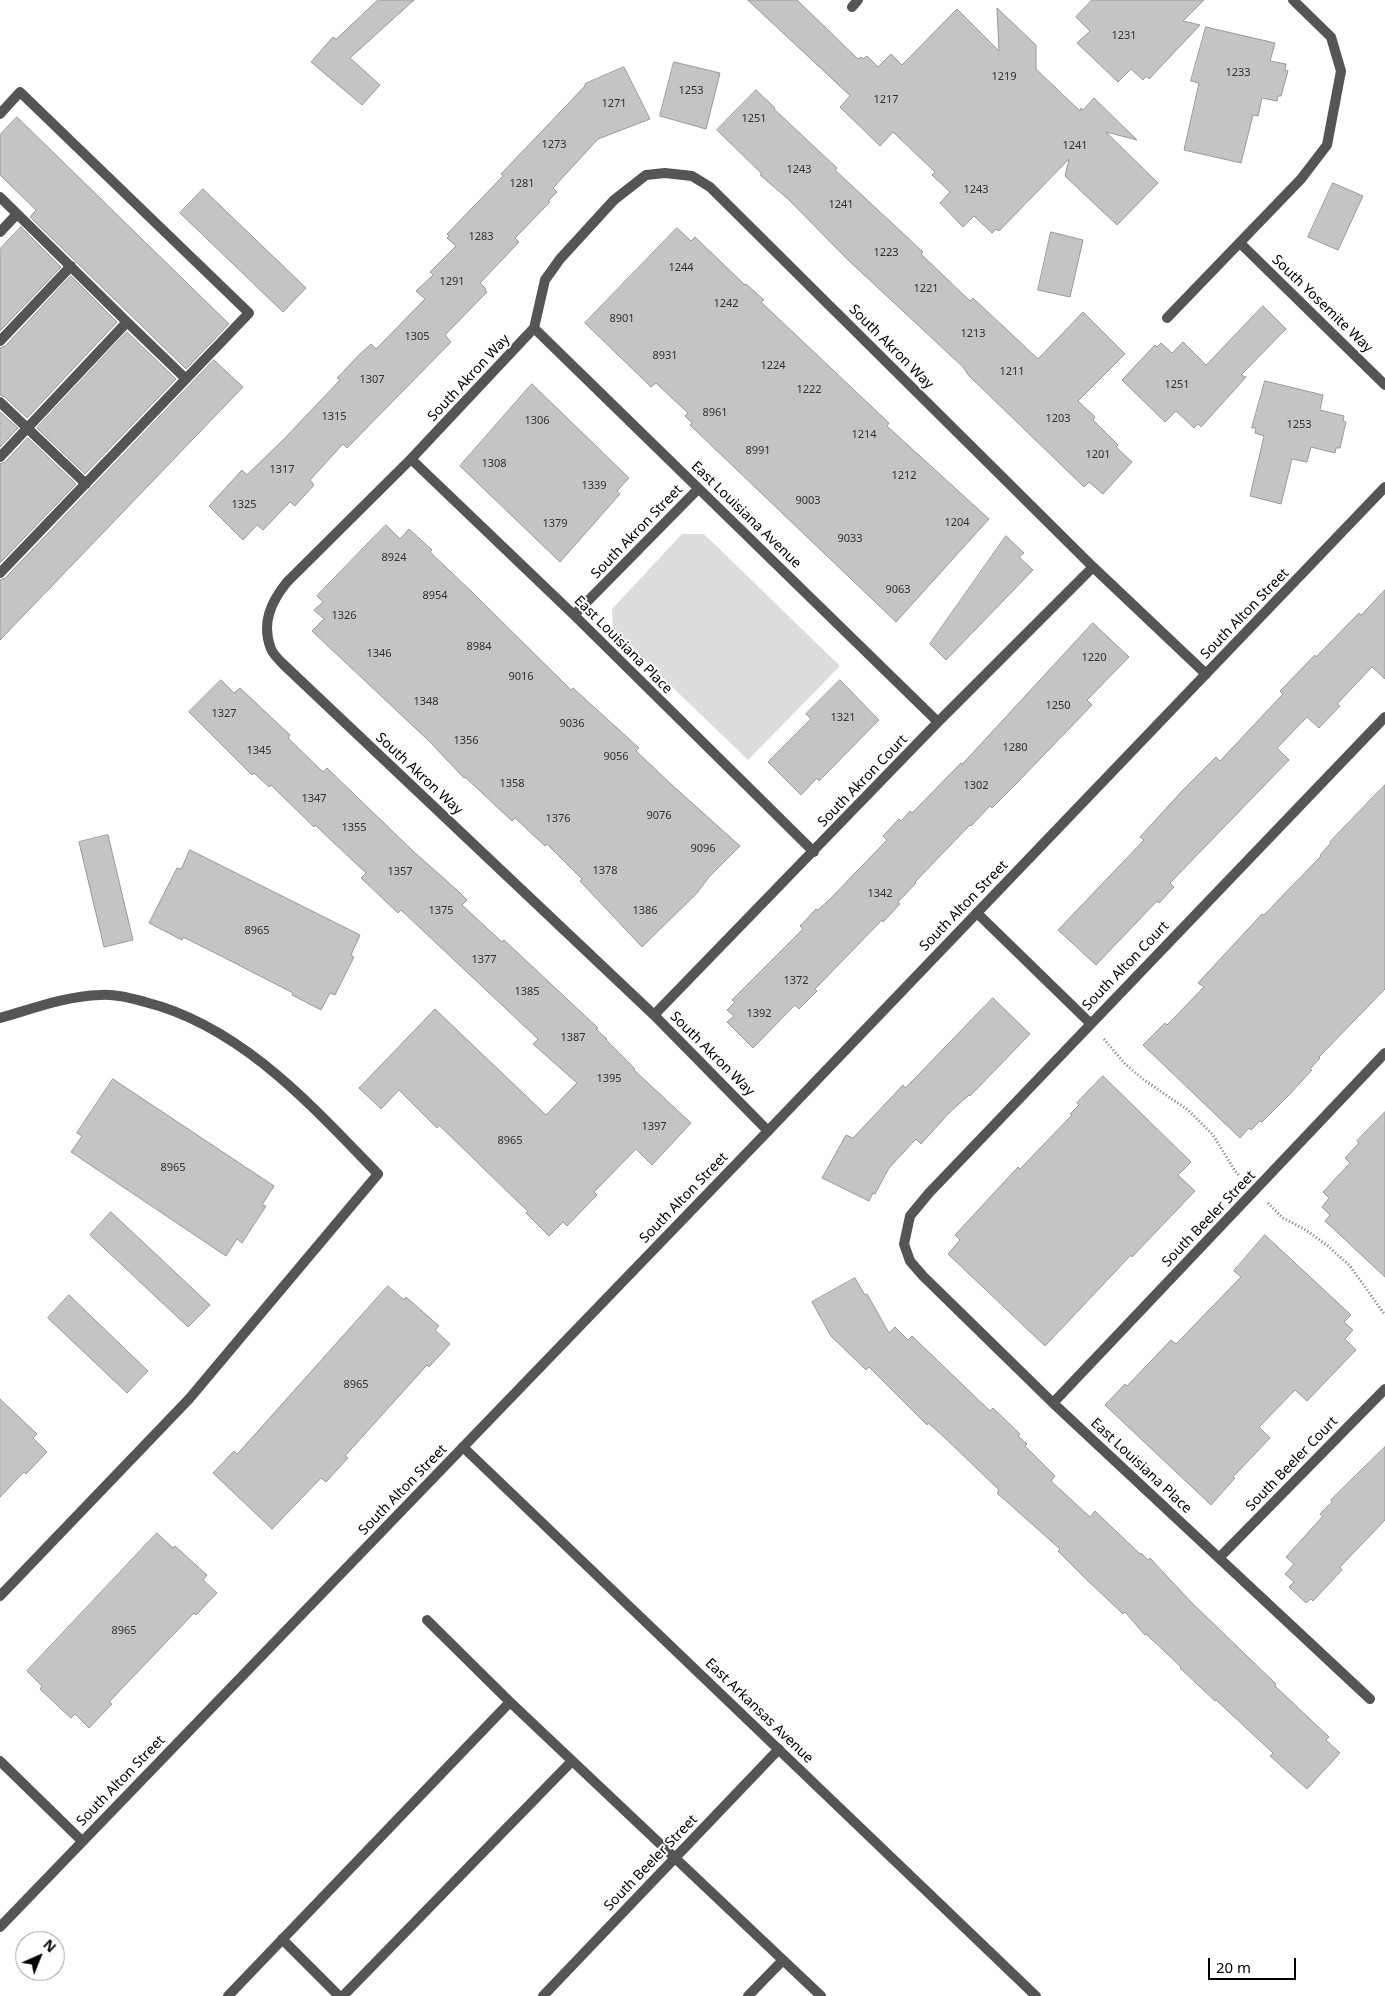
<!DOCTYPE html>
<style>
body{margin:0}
#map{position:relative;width:1385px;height:1996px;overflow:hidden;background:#fff;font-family:"Noto Sans",sans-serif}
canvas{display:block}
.north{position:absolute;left:15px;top:1931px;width:50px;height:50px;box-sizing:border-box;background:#fff;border:1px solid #999;border-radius:50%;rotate:44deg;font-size:14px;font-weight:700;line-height:20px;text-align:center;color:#000}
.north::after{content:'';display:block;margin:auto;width:18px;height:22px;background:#000;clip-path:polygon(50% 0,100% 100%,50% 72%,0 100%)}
.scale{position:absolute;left:1208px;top:1958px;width:88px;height:22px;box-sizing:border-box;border:2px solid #000;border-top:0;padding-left:6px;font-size:15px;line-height:18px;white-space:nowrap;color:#000;-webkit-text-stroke:4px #fff;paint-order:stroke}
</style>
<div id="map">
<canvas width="1385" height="1996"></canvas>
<div class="north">N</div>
<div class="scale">20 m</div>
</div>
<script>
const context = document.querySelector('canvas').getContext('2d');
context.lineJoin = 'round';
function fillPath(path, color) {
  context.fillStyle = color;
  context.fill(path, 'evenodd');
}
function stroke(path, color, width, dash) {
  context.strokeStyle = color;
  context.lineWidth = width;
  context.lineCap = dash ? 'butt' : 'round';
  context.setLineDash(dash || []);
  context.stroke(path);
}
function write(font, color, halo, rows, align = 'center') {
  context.font = font + ' "Noto Sans",sans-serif';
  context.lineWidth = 4;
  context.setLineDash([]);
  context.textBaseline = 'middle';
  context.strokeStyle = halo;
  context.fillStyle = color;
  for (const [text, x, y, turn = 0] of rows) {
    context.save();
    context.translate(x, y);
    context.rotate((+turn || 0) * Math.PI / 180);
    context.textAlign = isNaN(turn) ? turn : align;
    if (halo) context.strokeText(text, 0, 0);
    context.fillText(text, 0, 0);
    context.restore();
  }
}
fillPath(new Path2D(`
 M 682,534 L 704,534 L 840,666 L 748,760 L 613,630 L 612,609 Z`), '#dcdcdc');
const building = new Path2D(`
 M 378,0 L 414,0 L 350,58 L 380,85 L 362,105 L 311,62 L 333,37 L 336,39 Z
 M 748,0 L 797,0 L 858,59 L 861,57 L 863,59 L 867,56 L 878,67 L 891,54 L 902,65 L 957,9 L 999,51 L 997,8 L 1036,45 L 1036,69 L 1080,111 L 1081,108 L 1083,110 L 1094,98 L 1137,140 L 1106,132 L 1158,183 L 1117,225 L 1065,176 L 1069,159 L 999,231 L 996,229 L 992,233 L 974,216 L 963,227 L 940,203 L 950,192 L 932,175 L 935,172 L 893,132 L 880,146 L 840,107 L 850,96 Z
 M 1092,0 L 1204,0 L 1183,21 L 1200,25 L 1149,79 L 1146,76 L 1143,80 L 1131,69 L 1118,82 L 1077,43 L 1090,31 L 1076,17 Z
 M 1206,27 L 1275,43 L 1270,61 L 1286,64 L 1285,70 L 1288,71 L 1281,96 L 1278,96 L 1277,101 L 1262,98 L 1258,116 L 1253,115 L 1241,163 L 1184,150 L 1199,83 L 1191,81 Z
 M 674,62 L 720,73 L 706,129 L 660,116 Z
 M 624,67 L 650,119 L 598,139 L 553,188 L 557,192 L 548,201 L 550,202 L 515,238 L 519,242 L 480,283 L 486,289 L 485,291 L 487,292 L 445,335 L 451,342 L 347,448 L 343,444 L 310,480 L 314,485 L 295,506 L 290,502 L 263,530 L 257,525 L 243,540 L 209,506 L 242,470 L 247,475 L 285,438 L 340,380 L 337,378 L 360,354 L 371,344 L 376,349 L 425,299 L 416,291 L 433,275 L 430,272 L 456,246 L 447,238 L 449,236 L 447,234 L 503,176 L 501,174 L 585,86 L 585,84 Z
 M 756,90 L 775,108 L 774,109 L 837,168 L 835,170 L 923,252 L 921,254 L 970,301 L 973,298 L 1038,359 L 1083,312 L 1125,354 L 1078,401 L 1095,417 L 1093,420 L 1118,445 L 1116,447 L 1132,462 L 1103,494 L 1089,482 L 1084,487 L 992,398 L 969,376 L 963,367 L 847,259 L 788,199 L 760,175 L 762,174 L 717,130 Z
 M 17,117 L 229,324 L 186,369 L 30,217 L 36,210 L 0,175 L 0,135 Z
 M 1333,183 L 1363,196 L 1338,250 L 1308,237 Z
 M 203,189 L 306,288 L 283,312 L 180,213 Z
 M 21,227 L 61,267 L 0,331 L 0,249 Z
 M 677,228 L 691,241 L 695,237 L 745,285 L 746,284 L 764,300 L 761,302 L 889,423 L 887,426 L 989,519 L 896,622 L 690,425 L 692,423 L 685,416 L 688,413 L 656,383 L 651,387 L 585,323 Z
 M 1051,232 L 1083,240 L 1070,297 L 1038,290 Z
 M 71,276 L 117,322 L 27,418 L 5,397 L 0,395 L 0,348 L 5,346 Z
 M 1263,306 L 1286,329 L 1241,375 L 1246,377 L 1201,427 L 1198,424 L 1194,428 L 1176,411 L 1165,422 L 1122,380 L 1155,345 L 1157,347 L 1161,343 L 1172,353 L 1183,342 L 1206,365 Z
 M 127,332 L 176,379 L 85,474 L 37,428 Z
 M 214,360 L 243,387 L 0,640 L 0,580 L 5,578 Z
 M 1265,381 L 1323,395 L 1320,410 L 1344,416 L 1343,421 L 1346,422 L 1340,448 L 1336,448 L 1335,453 L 1311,447 L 1307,462 L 1292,459 L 1281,504 L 1250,496 L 1264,436 L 1255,433 L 1256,428 L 1252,428 Z
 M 532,384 L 629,478 L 617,491 L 620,494 L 560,562 L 460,466 Z
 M 0,412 L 18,428 L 0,447 Z
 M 28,438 L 76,484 L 0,563 L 0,464 L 5,462 Z
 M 386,525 L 400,539 L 409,529 L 432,550 L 430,552 L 472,592 L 571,690 L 573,688 L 639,748 L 636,751 L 672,785 L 740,846 L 709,877 L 697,893 L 642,947 L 580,881 L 582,879 L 547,844 L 545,846 L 515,818 L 512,821 L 465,777 L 464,778 L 430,742 L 312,631 L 324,619 L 314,610 L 323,602 L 317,596 Z
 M 1006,536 L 1024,553 L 1019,557 L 1033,570 L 946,660 L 930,644 Z
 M 1385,590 L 1385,679 L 1372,667 L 1337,704 L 1340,706 L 1319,728 L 1307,717 L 1277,748 L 1289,760 L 1170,883 L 1174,887 L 1159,903 L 1157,901 L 1096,965 L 1058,930 L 1144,840 L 1140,837 L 1182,791 L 1216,757 L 1220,761 L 1283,694 L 1280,691 L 1315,655 L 1316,657 L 1359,613 L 1361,615 Z
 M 1093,623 L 1129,657 L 1087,700 L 1092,705 L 1016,784 L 992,808 L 990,806 L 971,826 L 970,825 L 915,882 L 916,883 L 898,902 L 900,904 L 883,922 L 882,920 L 815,989 L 817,991 L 799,1009 L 795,1005 L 753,1048 L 727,1022 L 734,1016 L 727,1010 L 735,1002 L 732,1000 L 803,929 L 800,926 L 816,909 L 818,910 L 828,901 L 887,840 L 883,836 L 899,819 L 901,821 L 910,811 L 912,813 L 961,763 L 962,764 Z
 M 221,680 L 234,693 L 240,688 L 290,735 L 288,738 L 323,772 L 327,768 L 414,852 L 457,890 L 467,900 L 462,905 L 502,942 L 504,940 L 598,1028 L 596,1029 L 607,1039 L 606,1040 L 635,1069 L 634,1070 L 691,1123 L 652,1165 L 636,1149 L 594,1192 L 597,1195 L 567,1226 L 563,1222 L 549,1236 L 526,1213 L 528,1211 L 518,1202 L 439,1125 L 437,1128 L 399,1090 L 381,1109 L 359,1088 L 435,1009 L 546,1115 L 577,1083 L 533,1044 L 538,1039 L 401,910 L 398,913 L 361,878 L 366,873 L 315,825 L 314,827 L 271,785 L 269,787 L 254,773 L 252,775 L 189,712 Z
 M 840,680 L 879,720 L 819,781 L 817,778 L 801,795 L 768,762 L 811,719 L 806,714 Z
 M 1385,785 L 1385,989 L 1319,1057 L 1320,1058 L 1310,1069 L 1312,1070 L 1288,1096 L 1262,1122 L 1260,1121 L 1251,1130 L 1249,1128 L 1240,1138 L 1143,1045 L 1165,1023 L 1167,1025 L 1204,987 L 1198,983 L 1262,914 L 1264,915 L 1321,856 L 1320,855 L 1331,843 L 1330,842 Z
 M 108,835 L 133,940 L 104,947 L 79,842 Z
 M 190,850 L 360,935 L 351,955 L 354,957 L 335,995 L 330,993 L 321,1010 L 292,995 L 293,993 L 223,957 L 183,937 L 182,940 L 149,923 L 177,868 L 181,869 Z
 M 993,998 L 1030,1034 L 970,1096 L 969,1095 L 950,1112 L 921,1144 L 916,1139 L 889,1168 L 875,1194 L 873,1193 L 869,1201 L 822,1178 L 846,1135 L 853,1138 L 903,1085 L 905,1088 Z
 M 1103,1076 L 1191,1162 L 1178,1175 L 1195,1191 L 1132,1257 L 1131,1255 L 1045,1346 L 948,1254 L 960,1240 L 955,1235 L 1018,1167 L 1020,1169 L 1072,1115 L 1070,1114 L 1079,1105 L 1077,1103 Z
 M 113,1079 L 274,1186 L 262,1205 L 266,1206 L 242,1243 L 237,1239 L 226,1256 L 71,1152 L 82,1136 L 77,1133 Z
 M 1385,1112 L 1385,1277 L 1325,1221 L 1330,1215 L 1322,1207 L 1329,1198 L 1323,1192 L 1350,1163 L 1345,1158 L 1359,1143 L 1357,1141 Z
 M 111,1212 L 210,1305 L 188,1327 L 90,1235 Z
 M 1265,1235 L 1351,1315 L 1344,1322 L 1353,1330 L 1345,1339 L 1356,1350 L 1307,1401 L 1295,1390 L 1259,1427 L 1270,1438 L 1233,1477 L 1235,1478 L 1211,1505 L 1105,1405 L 1125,1384 L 1127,1386 L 1171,1340 L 1176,1344 L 1241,1277 L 1234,1271 Z
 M 855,1278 L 865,1295 L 867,1294 L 889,1333 L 895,1327 L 908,1340 L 912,1336 L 990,1411 L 993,1408 L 1020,1434 L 1018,1436 L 1027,1444 L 1025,1446 L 1055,1476 L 1051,1481 L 1090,1517 L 1095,1511 L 1140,1554 L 1141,1553 L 1148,1560 L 1150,1558 L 1191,1602 L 1276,1684 L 1275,1686 L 1329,1737 L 1326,1740 L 1340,1753 L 1307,1789 L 1270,1756 L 1273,1753 L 1216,1700 L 1215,1701 L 1180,1668 L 1181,1667 L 1146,1634 L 1145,1635 L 1125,1612 L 1123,1614 L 1087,1580 L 1058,1551 L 1060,1549 L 997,1493 L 999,1490 L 943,1436 L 928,1423 L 927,1425 L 869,1367 L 866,1370 L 831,1336 L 812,1302 Z
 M 388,1286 L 404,1300 L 406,1297 L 439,1326 L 435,1330 L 450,1344 L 429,1367 L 427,1365 L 345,1456 L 348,1458 L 326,1482 L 321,1478 L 272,1529 L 213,1473 L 234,1451 L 237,1454 Z
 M 69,1295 L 148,1371 L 127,1393 L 48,1318 Z
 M 0,1399 L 37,1434 L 33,1438 L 47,1452 L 26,1474 L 24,1472 L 0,1497 Z
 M 1385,1447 L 1385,1520 L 1340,1567 L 1342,1570 L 1313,1601 L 1311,1599 L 1306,1603 L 1289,1587 L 1294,1582 L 1285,1574 L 1294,1564 L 1286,1557 L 1323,1516 L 1320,1514 L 1332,1502 L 1331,1500 Z
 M 157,1533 L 173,1548 L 175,1546 L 207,1575 L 203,1580 L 217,1593 L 196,1615 L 194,1613 L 109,1702 L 112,1704 L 89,1728 L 75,1714 L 71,1718 L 61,1709 L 40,1689 L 42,1686 L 27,1671 Z`);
fillPath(building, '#c4c4c4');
stroke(building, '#999', 1);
stroke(new Path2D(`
 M 1104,1039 L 1125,1064 L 1144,1080 L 1188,1110 L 1213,1135 L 1235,1171 L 1240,1176
 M 1268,1203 L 1283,1218 L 1306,1230 L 1328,1246 L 1350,1266 L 1385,1315`), '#777', 3, [1, 2.5]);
stroke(new Path2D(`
 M 0,114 L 20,92 L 249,313 L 0,573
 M 0,197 L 127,322 L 0,457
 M 0,232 L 17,214
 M 127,322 L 186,379
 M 0,341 L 71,266
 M 0,402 L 86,484
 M 0,1018 C 32,1009 66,996 100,995 C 116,994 130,998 145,1002 C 241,1026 311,1105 378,1174 L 189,1399 L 0,1596
 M 427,1620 L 510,1702 L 821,1996
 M 0,1761 L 82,1841
 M 282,1939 L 339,1996
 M 228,1996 L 510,1702
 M 343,1996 L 572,1761
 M 748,1996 L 783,1960`), '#555', 10);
stroke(new Path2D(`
 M 852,7 L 858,0
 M 1240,243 L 1385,385
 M 1167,318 L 1301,179 L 1327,145 L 1341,71 L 1331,37 L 1293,0
 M 534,328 L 938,722
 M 411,459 L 574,615 L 814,852
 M 574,615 L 698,489
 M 977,913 L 1090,1023
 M 654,1015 L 938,722 L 1093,567
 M 768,1131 L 654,1015 L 283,664 C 279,660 273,654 271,649 C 261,623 271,602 287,582 L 411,459 L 534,328 L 545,280 L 560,259 L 614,200 L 646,175 L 665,173 L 692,176 L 710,187 L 1093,567 L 1206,674
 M 1053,1403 L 1385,1053
 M 463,1447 L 1036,1996
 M 1219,1558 L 1385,1389
 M 1370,1699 L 1053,1403 L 923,1276 L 910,1261 L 904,1244 L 910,1216 L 929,1193 L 1385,717
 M 543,1996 L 779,1749`), '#555', 10);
stroke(new Path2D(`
 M 0,1927 L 768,1131 L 1385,487`), '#555', 10);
write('11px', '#313131', null, [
 ["1231",1124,36],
 ["1233",1238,73],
 ["1219",1004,77],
 ["1253",691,91],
 ["1217",886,100],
 ["1271",614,104],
 ["1251",754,119],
 ["1273",554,145],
 ["1241",1075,146],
 ["1243",799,170],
 ["1281",522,184],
 ["1243",976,190],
 ["1241",841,205],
 ["1283",481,237],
 ["1223",886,253],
 ["1244",681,268],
 ["1291",452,282],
 ["1221",926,289],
 ["1242",726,304],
 ["8901",622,319],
 ["1213",973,334],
 ["1305",417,337],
 ["8931",665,356],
 ["1224",773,366],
 ["1211",1012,372],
 ["1307",372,380],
 ["1251",1177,385],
 ["1222",809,390],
 ["8961",715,413],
 ["1315",334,417],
 ["1203",1058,419],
 ["1306",537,421],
 ["1253",1299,425],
 ["1214",864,435],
 ["8991",758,451],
 ["1201",1098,455],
 ["1308",494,464],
 ["1317",282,470],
 ["1212",904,476],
 ["1339",594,486],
 ["9003",808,501],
 ["1325",244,505],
 ["1204",957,523],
 ["1379",555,524],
 ["9033",850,539],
 ["8924",394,558],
 ["9063",898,590],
 ["8954",435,596],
 ["1326",344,616],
 ["8984",479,647],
 ["1346",379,654],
 ["1220",1094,658],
 ["9016",521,677],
 ["1348",426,702],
 ["1250",1058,706],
 ["1327",224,714],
 ["1321",843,718],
 ["9036",572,724],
 ["1356",466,741],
 ["1280",1015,748],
 ["1345",259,751],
 ["9056",616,757],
 ["1358",512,784],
 ["1302",976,786],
 ["1347",314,799],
 ["9076",659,816],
 ["1376",558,819],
 ["1355",354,828],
 ["9096",703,849],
 ["1378",605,871],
 ["1357",400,872],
 ["1342",880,894],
 ["1375",441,911],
 ["1386",645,911],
 ["8965",257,931],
 ["1377",484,960],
 ["1372",796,981],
 ["1385",527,992],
 ["1392",759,1014],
 ["1387",573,1038],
 ["1395",609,1079],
 ["1397",654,1127],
 ["8965",510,1141],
 ["8965",173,1168],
 ["8965",356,1385],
 ["8965",124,1631]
]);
write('14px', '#000', '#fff', [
 ["South Yosemite Way",1322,304,44],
 ["South Akron Way",891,347,45],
 ["South Akron Way",469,378,-47],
 ["East Louisiana Avenue",746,515,44],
 ["South Akron Street",637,532,-46],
 ["South Alton Street",1245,614,-46],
 ["East Louisiana Place",623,645,45],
 ["South Akron Way",419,774,43],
 ["South Akron Court",863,781,-46],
 ["South Alton Street",964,906,-46],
 ["South Alton Court",1126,966,-46],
 ["South Akron Way",712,1054,45],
 ["South Alton Street",684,1198,-46],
 ["South Beeler Street",1209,1219,-46],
 ["South Beeler Court",1292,1464,-46],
 ["East Louisiana Place",1141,1466,43],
 ["South Alton Street",403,1490,-46],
 ["East Arkansas Avenue",759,1711,44],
 ["South Alton Street",121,1781,-46],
 ["South Beeler Street",651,1863,-46]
]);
</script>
